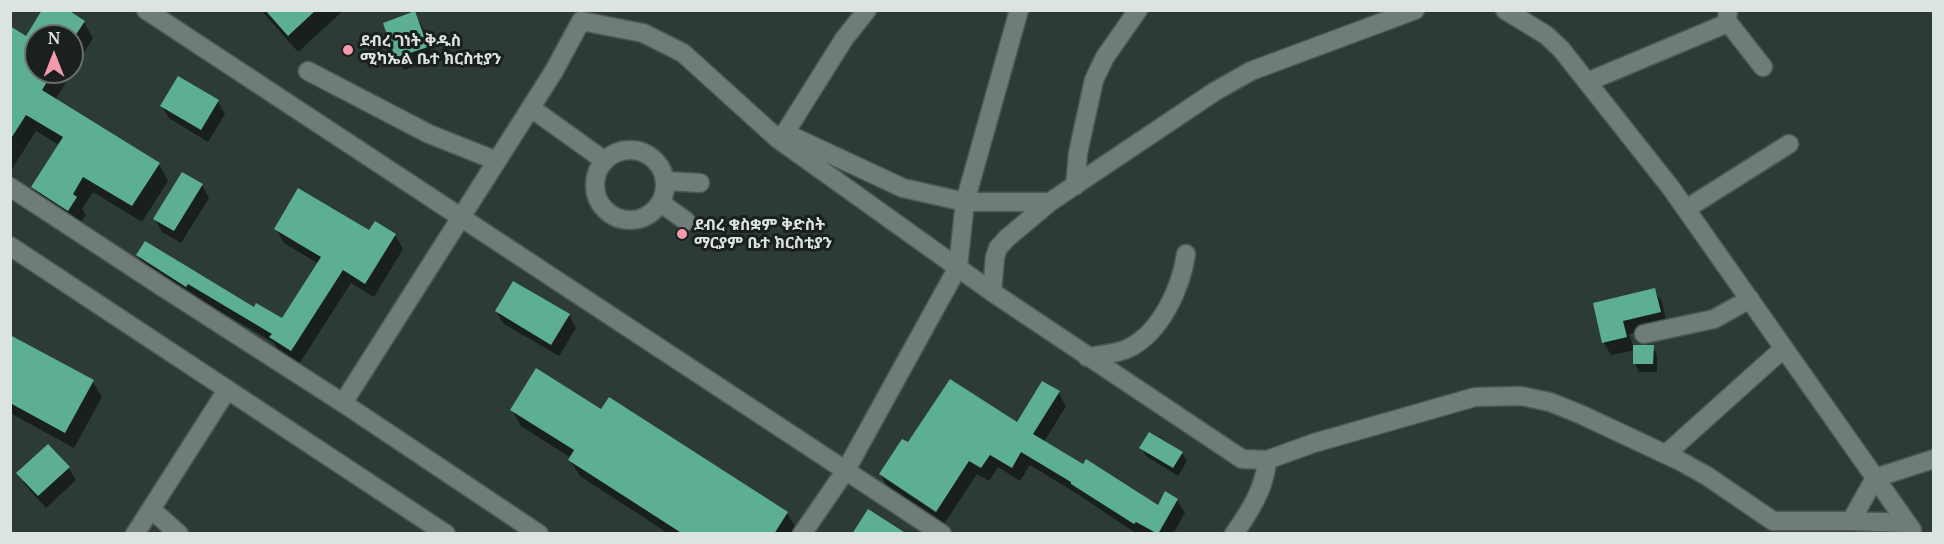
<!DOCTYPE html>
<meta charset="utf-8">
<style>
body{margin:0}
#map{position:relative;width:1944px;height:544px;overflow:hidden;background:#2d3b36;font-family:"Noto Serif",serif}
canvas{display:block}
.frame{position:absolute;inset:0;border:12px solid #dce4e0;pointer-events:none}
.north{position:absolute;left:24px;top:24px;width:60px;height:60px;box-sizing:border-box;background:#1a201e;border:2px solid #686e6c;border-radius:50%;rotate:0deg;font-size:16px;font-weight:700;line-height:24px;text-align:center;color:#dce4e0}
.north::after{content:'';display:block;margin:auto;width:21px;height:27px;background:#f39aab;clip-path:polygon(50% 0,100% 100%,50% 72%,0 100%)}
</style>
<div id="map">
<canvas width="1944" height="544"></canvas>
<div class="frame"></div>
<div class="north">N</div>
</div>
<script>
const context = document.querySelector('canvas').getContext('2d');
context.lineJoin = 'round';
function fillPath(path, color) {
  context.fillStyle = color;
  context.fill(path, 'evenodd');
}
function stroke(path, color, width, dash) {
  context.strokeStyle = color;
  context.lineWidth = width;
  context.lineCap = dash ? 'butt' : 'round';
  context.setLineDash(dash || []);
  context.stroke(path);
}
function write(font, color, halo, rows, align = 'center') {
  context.font = font + ' "Noto Serif","Noto Sans Ethiopic",serif';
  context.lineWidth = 6;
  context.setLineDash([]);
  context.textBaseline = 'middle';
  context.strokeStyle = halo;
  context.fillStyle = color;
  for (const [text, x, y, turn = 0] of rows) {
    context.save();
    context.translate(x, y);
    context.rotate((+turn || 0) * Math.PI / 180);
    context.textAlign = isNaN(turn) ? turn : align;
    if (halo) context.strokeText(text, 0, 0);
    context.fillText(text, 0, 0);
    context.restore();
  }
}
fillPath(new Path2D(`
 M 261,10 L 344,10 L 298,52 Z
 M 415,13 L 422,26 L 434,59 L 404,70 L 396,57 Z
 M 84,22 L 93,38 L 55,100 L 159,164 L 168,181 L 142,222 L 93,192 L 82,209 L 86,215 L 78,227 L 42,204 L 33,187 L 59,145 L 36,131 L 10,172 L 10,28 L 27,38 ZM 36,36 L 72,36 L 72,72 L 36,72 Z
 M 218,102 L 225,114 L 208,142 L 169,118 L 162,106 Z
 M 202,185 L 209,198 L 181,243 L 162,232 L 155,219 Z
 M 375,223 L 395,235 L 403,249 L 374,297 L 351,283 L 299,364 L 279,351 L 274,343 L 196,297 L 194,300 L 146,269 L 138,255 L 254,309 L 282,320 L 319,264 L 284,243 L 276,229 L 369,232 Z
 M 1654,290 L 1662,302 L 1667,325 L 1629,334 L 1633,346 L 1653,347 L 1657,355 L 1657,372 L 1639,372 L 1635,364 L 1635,350 L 1611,355 L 1604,343 L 1595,304 Z
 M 496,311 L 569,315 L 576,328 L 559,356 L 504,324 Z
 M 10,337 L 93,382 L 102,397 L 74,448 L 10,413 Z
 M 1058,392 L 1066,406 L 1044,442 L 1158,507 L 1177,500 L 1185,513 L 1173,534 L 1137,534 L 1079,495 L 1030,465 L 1020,481 L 998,467 L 989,481 L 977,474 L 944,524 L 888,488 L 880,474 L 909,444 L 1017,424 Z
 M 512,410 L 602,411 L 787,513 L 797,530 L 794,534 L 669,534 L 580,476 L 570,460 L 571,458 L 521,426 Z
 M 1141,448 L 1182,453 L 1187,461 L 1178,476 L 1146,456 Z
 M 68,467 L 76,480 L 46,508 L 26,486 L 18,473 Z`), '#0007');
fillPath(new Path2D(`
 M 42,10 L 68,10 L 85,21 L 75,36 L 36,36 L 36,72 L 53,72 L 42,90 L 160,163 L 132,206 L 83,177 L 73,194 L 77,197 L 68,211 L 31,187 L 63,137 L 26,115 L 10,140 L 10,26 L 26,36 Z
 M 265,10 L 316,10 L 288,36 Z
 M 415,11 L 428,47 L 395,58 L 383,23 Z
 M 178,76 L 219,100 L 201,130 L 160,106 Z
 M 182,172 L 203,184 L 174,231 L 153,219 Z
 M 298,188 L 369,230 L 375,221 L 396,234 L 365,284 L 343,270 L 291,351 L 269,337 L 272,334 L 188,284 L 186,287 L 136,255 L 145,241 L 254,307 L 256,303 L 282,318 L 321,257 L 274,229 Z
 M 513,281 L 570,314 L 551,345 L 495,311 Z
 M 1655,288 L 1661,312 L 1623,321 L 1627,337 L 1602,343 L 1593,303 Z
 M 10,335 L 94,380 L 65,433 L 10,403 Z
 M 1633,345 L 1654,345 L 1653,364 L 1633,364 Z
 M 536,368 L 601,409 L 609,397 L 788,512 L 774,534 L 683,534 L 568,460 L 574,450 L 510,410 Z
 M 950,379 L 1017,422 L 1042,381 L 1060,391 L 1033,434 L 1083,464 L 1086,459 L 1158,505 L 1165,491 L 1178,499 L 1158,534 L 1136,522 L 1134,524 L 1071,484 L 1071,482 L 1021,452 L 1012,468 L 990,455 L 981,468 L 969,461 L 936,512 L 879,474 L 902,439 L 908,442 Z
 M 1149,432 L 1183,452 L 1173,468 L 1139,448 Z
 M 48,444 L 70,467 L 38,496 L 16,473 Z
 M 868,509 L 907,534 L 852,534 Z`), '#5caf94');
const minor = new Path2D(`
 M 146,10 L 942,534
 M 1505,10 L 1546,35 L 1561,49 L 1671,188 L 1912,530
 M 1727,21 L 1763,67
 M 308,71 L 429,134 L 497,161
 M 1587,82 L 1723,25 L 1727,21 L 1728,10
 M 531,108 L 605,161
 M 785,133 L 903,188 L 965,202 L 1019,10
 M 778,139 L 785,133 L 844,39 L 867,10
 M595 185a35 35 0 1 1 70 0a35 35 0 1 1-70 0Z
 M 666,181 L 700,183
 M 1075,186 L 1078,153 L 1094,80 L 1105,57 L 1138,10
 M 10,187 L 161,286 L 343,403 L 539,534
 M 661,203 L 686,221
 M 1686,209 L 1789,144
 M 10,246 L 446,534
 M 992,292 L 995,257 L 998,248 L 1007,238 L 1050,202 L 1214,92 L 1251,71 L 1415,10
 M 1644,334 L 1714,319 L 1750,299
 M 1087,357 C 1100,355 1117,354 1129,348 C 1161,332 1181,288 1186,254
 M 343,403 L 554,71 L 581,21 L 643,33 L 683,53 L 778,139 L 992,292 L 1242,459 L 1267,460 L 1314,443 L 1475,397 L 1521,396 L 1550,402 L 1582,415 L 1680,461 L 1707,476 L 1773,521 L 1851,521 L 1907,523
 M 1666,454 L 1784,348
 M 151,509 L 179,534
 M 1851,521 L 1875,478 L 1934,459
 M 135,534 L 227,390
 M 802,534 L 846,470 L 958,267 L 965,202 L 1050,202
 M 1234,534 C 1250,511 1265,488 1267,460`);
stroke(minor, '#4d5854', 21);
stroke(minor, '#6e7d77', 18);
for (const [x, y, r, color] of [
 [348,50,6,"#f39aab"],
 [682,234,6,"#f39aab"]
]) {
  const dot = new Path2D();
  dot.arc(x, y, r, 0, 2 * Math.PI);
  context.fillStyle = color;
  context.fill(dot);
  stroke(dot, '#1a201e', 2);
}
write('bold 16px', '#dce4e0', '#1a201e', [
 ["ደብረ ገነት ቅዱስ",360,41],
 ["ሚካኤል ቤተ ክርስቲያን",360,59],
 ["ደብረ ቁስቋም ቅድስት",694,225],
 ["ማርያም ቤተ ክርስቲያን",694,243]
], 'left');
</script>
